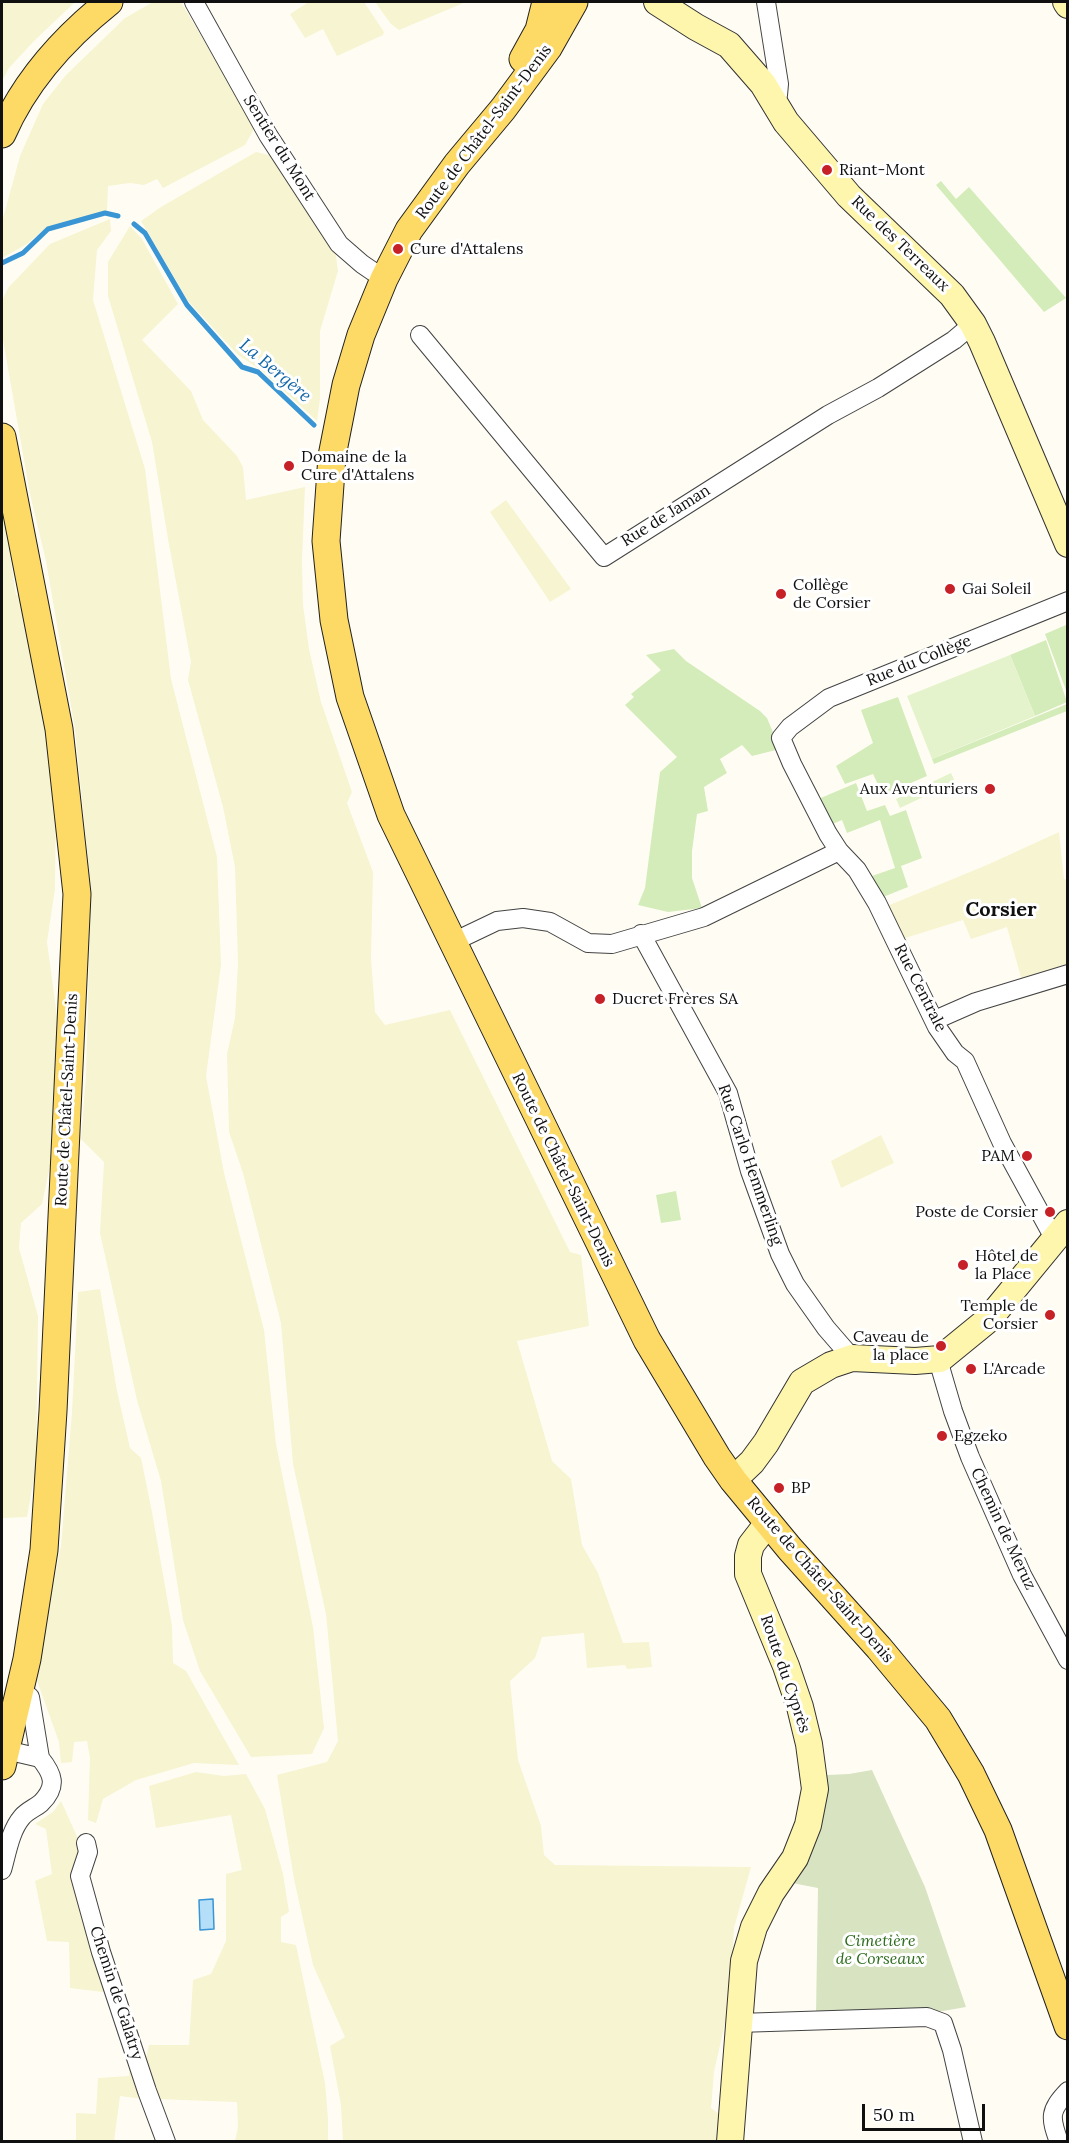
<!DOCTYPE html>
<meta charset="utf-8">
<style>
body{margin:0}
#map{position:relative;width:1069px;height:2143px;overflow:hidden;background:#fffdf3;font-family:Lora,serif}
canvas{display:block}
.frame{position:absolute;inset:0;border:3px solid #101010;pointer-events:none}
.scale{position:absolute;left:862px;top:2104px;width:123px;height:27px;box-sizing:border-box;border:3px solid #101010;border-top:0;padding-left:8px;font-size:18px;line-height:21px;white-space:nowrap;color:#101010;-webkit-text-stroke:4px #fff;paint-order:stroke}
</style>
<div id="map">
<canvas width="1069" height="2143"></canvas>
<div class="frame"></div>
<div class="scale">50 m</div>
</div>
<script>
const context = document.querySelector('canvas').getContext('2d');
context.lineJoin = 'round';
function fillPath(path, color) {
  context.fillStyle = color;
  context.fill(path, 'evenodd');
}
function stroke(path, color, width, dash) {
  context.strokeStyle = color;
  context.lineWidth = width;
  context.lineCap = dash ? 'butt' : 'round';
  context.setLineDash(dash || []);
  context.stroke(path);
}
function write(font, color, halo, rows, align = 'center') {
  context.font = font + ' Lora,serif';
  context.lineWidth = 6;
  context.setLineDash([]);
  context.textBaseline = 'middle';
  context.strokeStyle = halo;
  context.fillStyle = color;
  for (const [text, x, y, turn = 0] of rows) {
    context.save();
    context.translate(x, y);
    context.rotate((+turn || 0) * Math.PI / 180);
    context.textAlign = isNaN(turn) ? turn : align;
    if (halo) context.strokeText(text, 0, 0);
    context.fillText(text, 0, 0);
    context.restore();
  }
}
fillPath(new Path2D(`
 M 2,2 L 75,2 L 34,41 L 9,68 L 2,81 Z
 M 153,2 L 181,2 L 255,127 L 245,145 L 163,188 L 157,179 L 144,185 L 130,183 L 108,186 L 107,211 L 47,227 L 27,244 L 2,258 L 2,222 L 20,156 L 43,104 L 66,75 L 125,18 Z
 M 309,2 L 364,2 L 384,32 L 383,35 L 337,56 L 323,29 L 305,38 L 290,14 Z
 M 375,2 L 466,2 L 399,30 L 391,24 Z
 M 256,152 L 269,155 L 304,201 L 335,249 L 338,271 L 320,331 L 320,399 L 317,421 L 261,370 L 238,355 L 188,301 L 141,221 L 161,207 Z
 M 110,219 L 111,231 L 97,250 L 93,300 L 145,469 L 171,679 L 217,857 L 221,965 L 206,1076 L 224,1173 L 264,1330 L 276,1444 L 313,1627 L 324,1728 L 312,1754 L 251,1757 L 200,1671 L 183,1620 L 161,1481 L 137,1400 L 100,1233 L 104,1162 L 81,1139 L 86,1076 L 91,890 L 75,729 L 46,561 L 30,494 L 2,334 L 2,301 L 8,288 L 50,244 Z
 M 130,226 L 142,239 L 178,304 L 142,340 L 191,391 L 203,420 L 237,456 L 243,467 L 246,500 L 305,487 L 302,560 L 303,605 L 309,649 L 321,702 L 352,792 L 347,803 L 373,872 L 371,958 L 375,1012 L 385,1025 L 450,1010 L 570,1252 L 581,1255 L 589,1326 L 517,1341 L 552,1461 L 571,1479 L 582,1545 L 598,1573 L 623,1643 L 649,1642 L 652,1667 L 627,1669 L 625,1665 L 587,1668 L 584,1633 L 542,1637 L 535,1658 L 510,1681 L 518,1760 L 541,1826 L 544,1855 L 555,1865 L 751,1867 L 734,1928 L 729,2005 L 714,2072 L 711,2108 L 720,2115 L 717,2141 L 343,2141 L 341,2105 L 330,2046 L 345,2037 L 313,1965 L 294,1879 L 277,1775 L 327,1762 L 338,1741 L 326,1614 L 293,1464 L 281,1323 L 243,1173 L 229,1132 L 227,1054 L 235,1018 L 238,963 L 235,867 L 223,807 L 188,680 L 191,662 L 168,539 L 152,442 L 108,296 L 108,262 Z
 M 2,500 L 16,595 L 23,594 L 34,635 L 56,795 L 55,889 L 47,942 L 57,1016 L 50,1166 L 42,1204 L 21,1223 L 19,1248 L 38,1316 L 36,1467 L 27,1517 L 2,1518 Z
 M 506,500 L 571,589 L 550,602 L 490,512 Z
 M 1059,832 L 1064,879 L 1067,880 L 1067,967 L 1022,981 L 1007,927 L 971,939 L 963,920 L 902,939 L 887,906 L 987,865 Z
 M 881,1135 L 894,1163 L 841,1188 L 831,1161 Z
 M 100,1289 L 117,1391 L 130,1448 L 141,1458 L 152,1512 L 172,1626 L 173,1663 L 186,1671 L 239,1765 L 194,1763 L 136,1780 L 103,1799 L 96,1823 L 88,1820 L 90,1758 L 87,1741 L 74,1742 L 72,1762 L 61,1763 L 59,1742 L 35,1675 L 61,1546 L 72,1412 L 78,1292 Z
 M 196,1772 L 224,1776 L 246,1774 L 265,1809 L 283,1874 L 289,1912 L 281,1917 L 281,1942 L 296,1945 L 325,2083 L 328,2119 L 328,2141 L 235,2141 L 238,2127 L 237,2102 L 157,2099 L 144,2067 L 149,2045 L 189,2045 L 193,1980 L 211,1974 L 226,1941 L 226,1874 L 242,1870 L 231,1815 L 156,1828 L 149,1786 Z
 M 61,1801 L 84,1852 L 111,1993 L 70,1988 L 69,1942 L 47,1941 L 35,1881 L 52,1874 L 46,1829 L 35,1824 L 53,1812 Z
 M 130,2056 L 143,2099 L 120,2096 L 114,2141 L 76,2141 L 76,2113 L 96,2114 L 98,2078 L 129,2076 Z`), '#f7f4d1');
fillPath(new Path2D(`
 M 941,181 L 956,199 L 969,187 L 1066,298 L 1044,312 L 936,185 Z
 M 1066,625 L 1068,630 L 1067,693 L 1045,634 Z
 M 1046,640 L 1067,702 L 1035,716 L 1010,655 Z
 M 674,649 L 686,661 L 760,711 L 767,718 L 780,749 L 752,756 L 742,745 L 720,759 L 727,773 L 704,787 L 708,811 L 697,814 L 692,851 L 692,878 L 702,908 L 668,912 L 638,905 L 645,888 L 660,772 L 677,757 L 625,705 L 634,697 L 631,694 L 661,670 L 646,655 Z
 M 898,697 L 927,776 L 883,795 L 873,774 L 845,784 L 836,766 L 873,743 L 861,710 Z
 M 1067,704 L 1067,711 L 934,764 L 932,759 Z
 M 856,783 L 867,811 L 885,805 L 890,816 L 906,810 L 922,858 L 901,866 L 908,887 L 883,897 L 872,876 L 895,868 L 880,820 L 847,833 L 842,820 L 828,826 L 816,800 Z
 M 676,1191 L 681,1220 L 661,1223 L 656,1195 Z`), '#d4ecba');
fillPath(new Path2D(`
 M 872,1770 L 925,1887 L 966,2007 L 943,2011 L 816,2014 L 818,1888 L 792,1883 L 826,1794 L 827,1775 L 849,1774 Z`), '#d8e3c2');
fillPath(new Path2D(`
 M 1010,655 L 1035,716 L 932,759 L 907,696 Z
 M 951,773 L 955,782 L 900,808 L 896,799 Z`), '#e5f3cc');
const water = new Path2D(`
 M 213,1899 L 214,1929 L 200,1930 L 199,1900 Z`);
fillPath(water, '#b5dff9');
stroke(water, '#3995d3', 1.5);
stroke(new Path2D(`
 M 134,224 L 145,233 L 187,305 L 242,367 L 258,372 L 314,425
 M 2,263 L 23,253 L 48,229 L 105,213 L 118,216`), '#3995d3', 5);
const street = new Path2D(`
 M 194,2 L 268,135 L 339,244 L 362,264 L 384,279
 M 766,2 L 779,84 L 778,95 L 774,100
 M 420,335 L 604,557 L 828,415 L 878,388 L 954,340 L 973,324
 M 641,934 L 728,1093 L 750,1171 L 780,1254 L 795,1284 L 826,1328 L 852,1358
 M 453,942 L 497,921 L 523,918 L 550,922 L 588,943 L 612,944 L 704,917 L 839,851
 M 935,1020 L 976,1002 L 1068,974
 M 1055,1240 L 1002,1143 L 965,1061 L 955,1053 L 937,1027 L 877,903 L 857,870 L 839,851 L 828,834 L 792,764 L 781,738 L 790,727 L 829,698 L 1068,601
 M 940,1359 L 941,1370 L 953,1411 L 970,1457 L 1022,1575 L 1068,1660
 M 20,1689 L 30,1697 L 40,1758
 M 86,1843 L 88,1852 L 80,1876 L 101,1952 L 147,2091 L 166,2142
 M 2,1870 C 7,1853 10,1831 22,1817 C 27,1811 35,1808 41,1803 C 58,1786 53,1774 40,1758 L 6,1750
 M 738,2023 L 927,2017 L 943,2023 L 952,2050 L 973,2142
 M 1059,2142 C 1050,2117 1049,2111 1068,2091`);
const secondary = new Path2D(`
 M 657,2 L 696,27 L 729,45 L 763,84 L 786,122 L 849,196 L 952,295 L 973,324 L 982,342 L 1068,544
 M 1066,2 L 1068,5
 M 733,1480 L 752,1462 L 766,1443 L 802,1382 L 831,1365 L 852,1358 L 915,1361 L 940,1359 L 989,1319 L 1068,1223
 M 730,2142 L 744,1961 L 754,1927 L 771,1893 L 795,1858 L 808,1825 L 815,1789 L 809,1744 L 800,1707 L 786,1666 L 748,1574 L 748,1556 L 751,1545 L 768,1523`);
const primary = new Path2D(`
 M 574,2 L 548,48 L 503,109 L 457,164 L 409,230 L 384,279 L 361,335 L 346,385 L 332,456 L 326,541 L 334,620 L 350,697 L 391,815 L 647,1340 L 717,1457 L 733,1480 L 790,1549 L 879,1648 L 938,1719 L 971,1774 L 998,1830 L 1068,2026
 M 523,59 L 539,30 L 546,2
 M 2,134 C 25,81 64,38 109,2
 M 2,437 L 59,729 L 77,894 L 53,1411 L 44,1550 L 27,1659 L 2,1766`);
stroke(street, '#434343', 20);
stroke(secondary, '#323232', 28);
stroke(primary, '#212121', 29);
stroke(street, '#fff', 18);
stroke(secondary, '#fff6ae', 26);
stroke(primary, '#fdd965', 27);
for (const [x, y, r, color] of [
 [827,170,6,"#c72128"],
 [398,249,6,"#c72128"],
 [289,466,6,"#c72128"],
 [950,589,6,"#c72128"],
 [781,594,6,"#c72128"],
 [990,789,6,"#c72128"],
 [600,999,6,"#c72128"],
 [1027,1156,6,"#c72128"],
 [1050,1212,6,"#c72128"],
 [963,1265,6,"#c72128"],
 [1050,1315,6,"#c72128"],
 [941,1346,6,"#c72128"],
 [971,1369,6,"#c72128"],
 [942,1436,6,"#c72128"],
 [779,1488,6,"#c72128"]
]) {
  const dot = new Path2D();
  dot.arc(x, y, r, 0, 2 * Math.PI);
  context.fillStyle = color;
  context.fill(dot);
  stroke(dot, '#fff', 2);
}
write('16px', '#101010', '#fff', [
 ["Route de Châtel-Saint-Denis",484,132,-53],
 ["Sentier du Mont",279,148,58],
 ["Rue des Terreaux",900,244,44],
 ["Rue de Jaman",666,516,-32],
 ["Rue du Collège",919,661,-22],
 ["Rue Centrale",920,988,63],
 ["Route de Châtel-Saint-Denis",67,1100,-87],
 ["Rue Carlo Hemmerling",750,1165,71],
 ["Route de Châtel-Saint-Denis",563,1170,64],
 ["Chemin de Meruz",1003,1529,65],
 ["Route de Châtel-Saint-Denis",820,1580,49],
 ["Route du Cyprès",785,1674,71],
 ["Chemin de Galatry",116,1993,72]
]);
write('16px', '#101010', '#fff', [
 ["Riant-Mont",839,170],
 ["Cure d'Attalens",410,249],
 ["Domaine de la",301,457],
 ["Cure d'Attalens",301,475],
 ["Collège",793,585],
 ["de Corsier",793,603],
 ["Gai Soleil",962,589],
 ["Aux Aventuriers",978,789,"right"],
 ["Ducret Frères SA",612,999],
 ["PAM",1015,1156,"right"],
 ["Poste de Corsier",1038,1212,"right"],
 ["Hôtel de",975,1256],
 ["la Place",975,1274],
 ["Temple de",1038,1306,"right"],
 ["Corsier",1038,1324,"right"],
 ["Caveau de",929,1337,"right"],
 ["la place",929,1355,"right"],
 ["L'Arcade",983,1369],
 ["Egzeko",954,1436],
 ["BP",791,1488]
], 'left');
write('italic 16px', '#2c6b1c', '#fff', [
 ["Cimetière",880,1941],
 ["de Corseaux",880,1959]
]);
write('italic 18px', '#1366a8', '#fff', [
 ["La Bergère",275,371,40]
]);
write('bold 20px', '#101010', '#fff', [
 ["Corsier",1001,910]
]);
</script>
